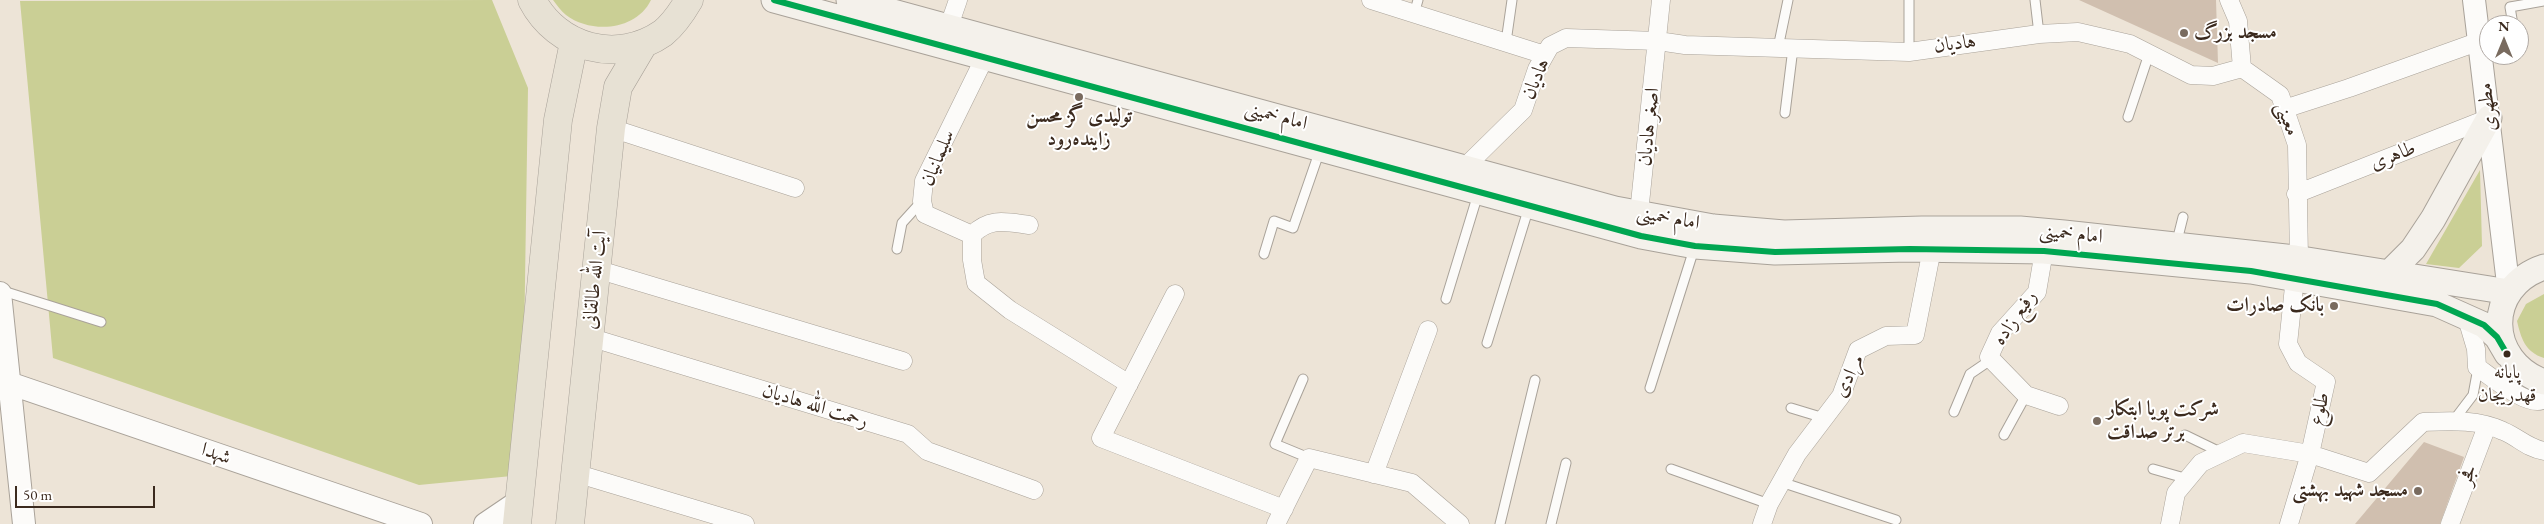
<!DOCTYPE html>
<meta charset="utf-8">
<style>
body{margin:0}
#map{position:relative;width:2544px;height:524px;overflow:hidden;background:#ede4d7;font-family:"EB Garamond",serif}
canvas{display:block}
.north{position:absolute;left:2479px;top:15px;width:50px;height:50px;box-sizing:border-box;background:#fff;border:1px solid #b1aaa5;border-radius:50%;rotate:0deg;font-size:14px;font-weight:700;line-height:20px;text-align:center;color:#3b2a1e}
.north::after{content:'';display:block;margin:auto;width:18px;height:22px;background:#796b5f;clip-path:polygon(50% 0,100% 100%,50% 72%,0 100%)}
.scale{position:absolute;left:15px;top:486px;width:140px;height:22px;box-sizing:border-box;border:2px solid #3b2a1e;border-top:0;padding-left:6px;font-size:15px;line-height:18px;white-space:nowrap;color:#3b2a1e;-webkit-text-stroke:4px #fff;paint-order:stroke}
</style>
<div id="map">
<canvas width="2544" height="524"></canvas>
<div class="north">N</div>
<div class="scale">50 m</div>
</div>
<script>
const context = document.querySelector('canvas').getContext('2d');
context.lineJoin = 'round';
function fillPath(path, color) {
  context.fillStyle = color;
  context.fill(path, 'evenodd');
}
function stroke(path, color, width, dash) {
  context.strokeStyle = color;
  context.lineWidth = width;
  context.lineCap = dash ? 'butt' : 'round';
  context.setLineDash(dash || []);
  context.stroke(path);
}
function write(font, color, halo, rows, align = 'center') {
  context.font = font + ' "EB Garamond",Amiri,serif';
  context.lineWidth = 4;
  context.setLineDash([]);
  context.textBaseline = 'middle';
  context.strokeStyle = halo;
  context.fillStyle = color;
  for (const [text, x, y, turn = 0] of rows) {
    context.save();
    context.translate(x, y);
    context.rotate((+turn || 0) * Math.PI / 180);
    context.textAlign = isNaN(turn) ? turn : align;
    if (halo) context.strokeText(text, 0, 0);
    context.fillText(text, 0, 0);
    context.restore();
  }
}
fillPath(new Path2D(`
 M 492,0 L 528,88 L 522,475 L 419,485 L 53,358 L 20,1 Z
 M 553,0 L 651,0 C 636,31 591,34 566,15 C 561,11 557,5 553,0 Z
 M 2480,170 L 2482,246 L 2459,268 L 2426,264 Z
 M 2544,294 L 2544,358 C 2525,352 2521,338 2517,321 L 2526,304 Z`), '#cacf95');
fillPath(new Path2D(`
 M 2079,0 L 2216,0 L 2218,63 Z
 M 2424,442 L 2464,457 L 2440,524 L 2355,524 Z`), '#d0bfaf');
const service = new Path2D(`
 M 1909,0 L 1909,52
 M 2035,0 L 2039,34
 M 1414,14 L 1418,0
 M 2513,25 L 2510,7 L 2544,1
 M 1506,42 L 1512,0
 M 1778,48 L 1788,0
 M 1785,113 L 1793,48
 M 2128,117 L 2149,54
 M 2176,245 L 2183,217
 M 897,249 L 902,223 L 922,201
 M 1264,254 L 1274,221 L 1293,228 L 1320,150
 M 0,290 L 101,322
 M 1446,299 L 1478,194
 M 1487,343 L 1529,207
 M 1303,379 L 1275,444 L 1309,458
 M 1650,388 L 1694,249
 M 1791,408 L 1824,418
 M 1954,412 L 1970,374 L 1992,359
 M 2454,420 L 2473,395 L 2478,368
 M 2004,435 L 2026,395
 M 2185,435 L 2222,453
 M 1671,469 L 1769,504
 M 2153,469 L 2188,479
 M 1781,482 L 1896,520
 M 1500,524 L 1535,380
 M 1551,524 L 1566,463`);
const minor = new Path2D(`
 M 1371,0 L 1545,55
 M 2229,0 L 2238,21 L 2242,68 L 2280,95 L 2297,145 L 2299,259
 M 949,26 L 958,0
 M 2284,109 L 2349,88 L 2480,41
 M 611,128 L 795,188
 M 1464,168 L 1523,110 L 1537,69 L 1550,46 L 1566,38 L 1658,41 L 1685,45 L 1909,52 L 2039,34 L 2078,32 L 2130,44 L 2191,75 L 2213,76 L 2242,68
 M 2296,194 L 2489,118
 M 1639,213 L 1661,0
 M 1029,225 C 1006,222 990,217 972,235 L 972,260 L 976,283 L 1010,310 L 1129,384
 M 972,235 L 925,214 L 922,201 L 924,181 L 984,59
 M 2044,251 L 2037,292 L 2000,333 L 1989,357 L 2026,395 L 2059,406
 M 596,269 L 903,361
 M 1175,294 L 1101,438 L 1284,509
 M 2466,315 L 2476,349 L 2477,367 C 2490,376 2531,410 2544,399
 M 589,337 L 908,434 L 927,451 L 1034,490
 M 575,473 L 745,524
 M 1374,474 L 1428,330
 M 1276,524 L 1309,458 L 1412,483 L 1460,524
 M 1762,524 L 1769,504 L 1797,454 L 1841,396 L 1858,350 L 1886,336 L 1915,335 L 1932,249
 M 2170,524 L 2176,493 L 2201,463 L 2243,443 L 2310,454 L 2369,473 L 2423,422 C 2450,421 2477,419 2503,431 C 2518,437 2527,448 2544,451
 M 2289,524 L 2310,454 L 2326,382 L 2298,363 L 2288,344 L 2295,277
 M 2450,524 L 2487,426`);
const tertiary = new Path2D(`
 M 2474,0 L 2509,292
 M 0,293 L 24,524
 M 0,380 L 421,524
 M 485,524 L 519,501`);
const secondary = new Path2D(`
 M 774,0 L 1641,236 L 1695,246 L 1775,252 L 1910,249 L 2044,251 L 2251,271 L 2437,304 L 2484,325 L 2497,337 L 2507,354
 M 849,0 L 1615,209 L 1713,227 L 1784,233 L 1922,229 L 2020,229 L 2064,233 L 2295,258 L 2509,292
 M 2544,267 C 2484,287 2486,361 2544,382
 M 2389,273 L 2413,249 L 2433,219 L 2489,118`);
const primary = new Path2D(`
 M 532,0 C 557,48 617,65 663,33 C 674,24 682,12 689,0
 M 517,524 L 558,120 L 574,42
 M 570,524 L 611,128 L 618,87 L 644,43`);
stroke(service, '#a9a299', 11);
stroke(minor, '#a9a299', 19);
stroke(tertiary, '#a9a299', 24);
stroke(secondary, '#a9a299', 27);
stroke(primary, '#a9a299', 29);
stroke(service, '#fcfbf9', 9);
stroke(minor, '#fcfbf9', 18);
stroke(tertiary, '#fcfbf9', 22);
stroke(secondary, '#f4f1eb', 25);
stroke(primary, '#e7e1d4', 28);
stroke(new Path2D(`
 M 774,0 L 1641,236 L 1695,246 L 1775,252 L 1910,249 L 2044,251 L 2251,271 L 2437,304 L 2484,325 L 2497,337 L 2507,354`), '#00a651', 6);
for (const [x, y, r, color] of [
 [2184,33,5,"#796b5f"],
 [1079,97,5,"#796b5f"],
 [2334,306,5,"#796b5f"],
 [2507,354,4.5,"#3b2a1e"],
 [2097,421,5,"#796b5f"],
 [2418,491,5,"#796b5f"]
]) {
  const dot = new Path2D();
  dot.arc(x, y, r, 0, 2 * Math.PI);
  context.fillStyle = color;
  context.fill(dot);
  stroke(dot, '#fff', 2);
}
write('19px', '#3b2a1e', '#fff', [
 ["پایانه",2507,373],
 ["قهدریجان",2507,396]
]);
write('bold 20px', '#3b2a1e', '#fff', [
 ["مسجد بزرگ",2194,33],
 ["تولیدی گز محسن",1079,117,"center"],
 ["زاینده‌رود",1079,140,"center"],
 ["بانک صادرات",2324,306,"right"],
 ["شرکت پویا ابتکار",2107,410],
 ["برتر صداقت",2107,433],
 ["مسجد شهید بهشتی",2408,491,"right"]
], 'left');
write('20px', '#3b2a1e', '#fff', [
 ["هادیان",1955,44,-7],
 ["هادیان",1536,79,-67],
 ["مطهری",2488,107,-96],
 ["امام خمینی",1276,116,15],
 ["معینی",2287,119,69],
 ["اصغر هادیان",1649,127,-84],
 ["طاهری",2393,156,-21],
 ["سلیمانیان",938,158,-67],
 ["امام خمینی",1668,218,10],
 ["امام خمینی",2071,234,6],
 ["آیت الله طالقانی",595,280,-84],
 ["رفیع زاده",2015,318,-55],
 ["مرادی",1849,376,-63],
 ["رحمت الله هادیان",815,406,17],
 ["طلوع",2320,409,-77],
 ["شهدا",216,454,19],
 ["فجر",2468,475,-69]
]);
</script>
